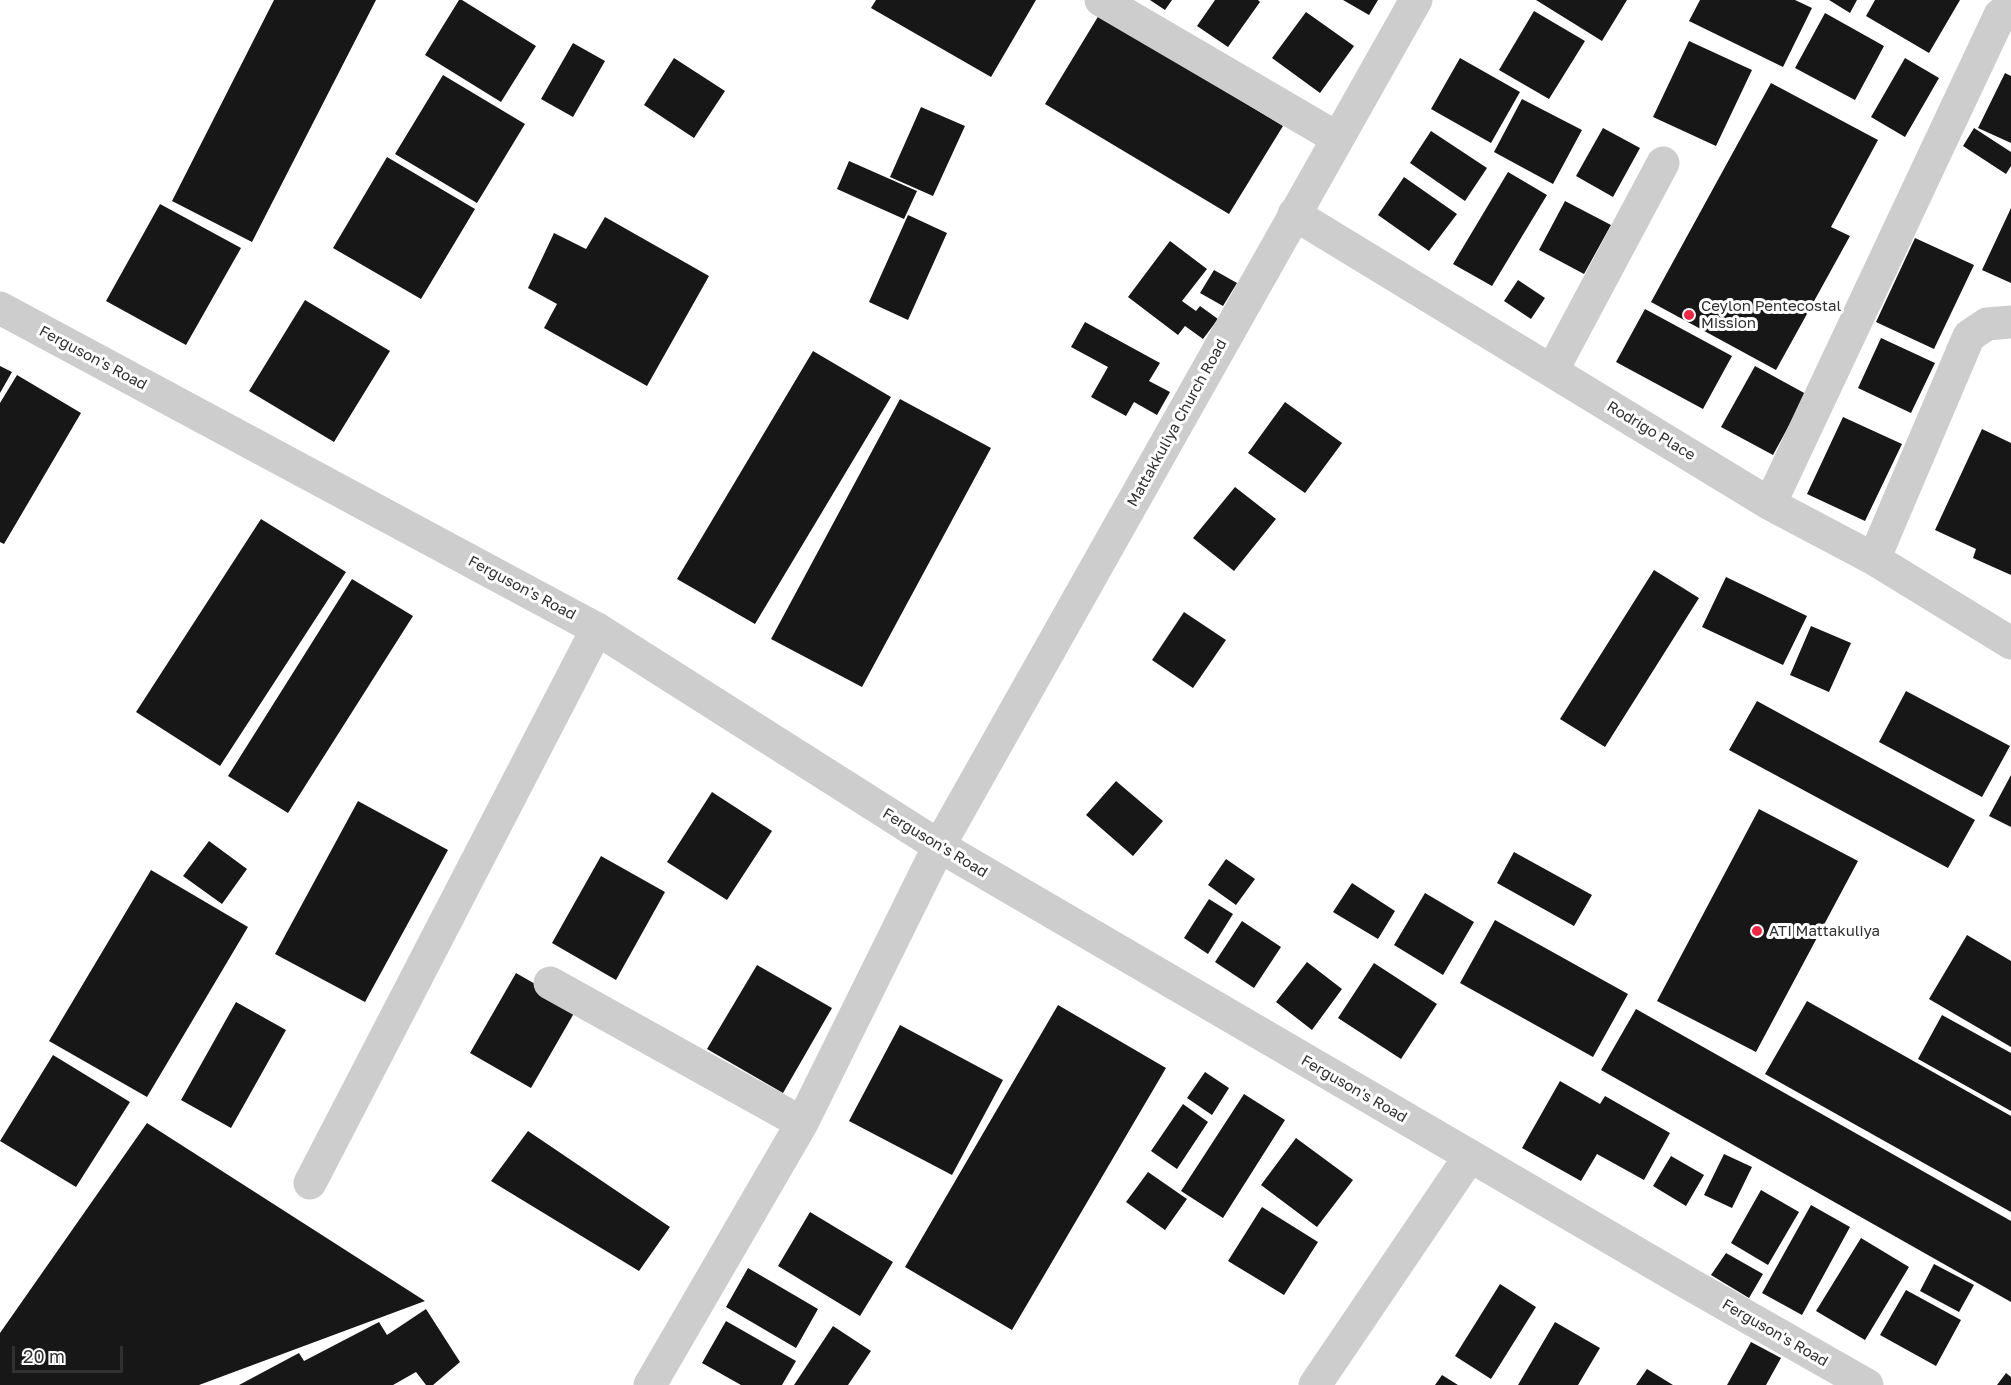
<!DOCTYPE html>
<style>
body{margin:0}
#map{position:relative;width:2011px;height:1385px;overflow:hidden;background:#fff;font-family:"Golos Text",sans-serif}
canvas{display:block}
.scale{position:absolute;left:12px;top:1346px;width:111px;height:27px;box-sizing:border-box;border:3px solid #303030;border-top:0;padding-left:8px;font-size:18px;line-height:21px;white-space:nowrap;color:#303030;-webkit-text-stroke:4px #fff;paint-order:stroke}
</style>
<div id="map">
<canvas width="2011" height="1385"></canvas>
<div class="scale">20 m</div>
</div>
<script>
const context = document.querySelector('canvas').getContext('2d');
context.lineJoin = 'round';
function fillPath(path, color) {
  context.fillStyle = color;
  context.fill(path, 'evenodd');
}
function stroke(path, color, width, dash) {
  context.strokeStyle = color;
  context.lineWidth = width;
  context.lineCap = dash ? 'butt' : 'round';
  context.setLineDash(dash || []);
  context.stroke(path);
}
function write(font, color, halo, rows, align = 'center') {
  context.font = font + ' "Golos Text",sans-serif';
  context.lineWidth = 6;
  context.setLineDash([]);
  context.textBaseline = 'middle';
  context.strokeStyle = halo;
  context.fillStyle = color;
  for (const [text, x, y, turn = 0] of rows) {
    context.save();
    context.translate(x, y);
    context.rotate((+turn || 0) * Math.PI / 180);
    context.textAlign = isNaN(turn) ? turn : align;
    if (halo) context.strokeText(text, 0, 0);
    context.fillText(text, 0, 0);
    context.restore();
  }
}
fillPath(new Path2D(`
 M 274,0 L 376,0 L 252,242 L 172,201 Z
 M 459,0 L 462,0 L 536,46 L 501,102 L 425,55 Z
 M 876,0 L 1036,0 L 991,77 L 871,8 Z
 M 1150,0 L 1172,0 L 1165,10 Z
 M 1215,0 L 1258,0 L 1260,2 L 1228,47 L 1197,26 Z
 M 1343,0 L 1378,0 L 1369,15 Z
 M 1536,0 L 1627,0 L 1602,41 Z
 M 1700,0 L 1795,0 L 1812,8 L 1783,67 L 1689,21 Z
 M 1829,0 L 1857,0 L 1850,13 Z
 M 1875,0 L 1960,0 L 1929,53 L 1866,16 Z
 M 1534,11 L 1585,41 L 1549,99 L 1499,70 Z
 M 1306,12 L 1354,46 L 1320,93 L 1272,58 Z
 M 1825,13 L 1884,46 L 1855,100 L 1795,68 Z
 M 1099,15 L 1283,126 L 1229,214 L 1045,104 Z
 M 1689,41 L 1752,70 L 1716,146 L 1653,117 Z
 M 573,43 L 605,61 L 573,117 L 541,99 Z
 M 674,58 L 725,91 L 694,138 L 644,105 Z
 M 1460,58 L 1520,92 L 1491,143 L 1431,109 Z
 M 1905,58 L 1939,78 L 1905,137 L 1871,117 Z
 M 2005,73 L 2011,76 L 2011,143 L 1978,128 Z
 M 443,75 L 525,124 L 477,203 L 395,154 Z
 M 1771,83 L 1878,140 L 1831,227 L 1850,236 L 1776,370 L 1651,302 Z
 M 1522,99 L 1582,130 L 1553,184 L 1494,152 Z
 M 921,107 L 965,126 L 933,196 L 890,177 Z
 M 1603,128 L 1640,148 L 1613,197 L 1576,176 Z
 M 1974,128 L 2011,152 L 2011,166 L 2006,174 L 1963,146 Z
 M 1431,131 L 1487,168 L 1465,201 L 1410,163 Z
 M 387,157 L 475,209 L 421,299 L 333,248 Z
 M 849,161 L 917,191 L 904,219 L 837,189 Z
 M 1508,172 L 1547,195 L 1492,286 L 1453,264 Z
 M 1404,177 L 1457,214 L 1429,251 L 1378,215 Z
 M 1565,201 L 1611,225 L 1584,274 L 1539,250 Z
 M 160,204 L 241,248 L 186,345 L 106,301 Z
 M 2011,208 L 2011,283 L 1982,270 Z
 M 908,215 L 947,233 L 908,320 L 869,302 Z
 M 605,217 L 709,276 L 647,386 L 544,328 L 557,304 L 528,288 L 554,233 L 586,249 Z
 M 1915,238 L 1974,265 L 1934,349 L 1876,322 Z
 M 1170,241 L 1207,269 L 1182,301 L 1196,311 L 1200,306 L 1218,319 L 1203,339 L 1185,326 L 1178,335 L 1128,297 Z
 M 1214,270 L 1237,283 L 1223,306 L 1200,293 Z
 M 1518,280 L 1545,298 L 1531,319 L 1504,301 Z
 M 305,300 L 390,351 L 334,442 L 249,391 Z
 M 1645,309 L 1732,356 L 1703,409 L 1616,362 Z
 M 1085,322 L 1160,363 L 1149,381 L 1170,392 L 1157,415 L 1134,402 L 1126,416 L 1091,397 L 1108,367 L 1071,347 Z
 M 1881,338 L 1935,363 L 1911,413 L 1858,388 Z
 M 813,351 L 891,397 L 755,624 L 677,579 Z
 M 0,366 L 12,372 L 0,393 Z
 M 1755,366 L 1806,394 L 1773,455 L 1721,427 Z
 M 17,375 L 81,413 L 4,544 L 0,542 L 0,403 Z
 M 900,399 L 991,448 L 862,687 L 771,639 Z
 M 1285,402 L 1342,443 L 1305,493 L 1248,453 Z
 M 1843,417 L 1902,444 L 1865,521 L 1807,494 Z
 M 1982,429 L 2011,443 L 2011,575 L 1973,558 L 1976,549 L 1935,530 Z
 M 1235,487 L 1276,519 L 1234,571 L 1193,538 Z
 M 261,519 L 346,572 L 220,766 L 136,712 Z
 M 1654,570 L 1699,598 L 1605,747 L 1560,719 Z
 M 1726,577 L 1807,616 L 1783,665 L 1702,627 Z
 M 352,579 L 413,616 L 288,813 L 228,776 Z
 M 1184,612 L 1226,640 L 1193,688 L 1152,660 Z
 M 1811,626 L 1851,643 L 1829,692 L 1790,675 Z
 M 1906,691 L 2010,746 L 1982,797 L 1879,742 Z
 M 1757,701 L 1975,820 L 1948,868 L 1729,750 Z
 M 2011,775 L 2011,827 L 1989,816 Z
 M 1116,781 L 1163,821 L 1133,856 L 1086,815 Z
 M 712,792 L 772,831 L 727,900 L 667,862 Z
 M 358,801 L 448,850 L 365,1002 L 275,954 Z
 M 1759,809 L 1858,861 L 1756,1052 L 1657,1001 Z
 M 209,841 L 247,869 L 222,904 L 183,876 Z
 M 1514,852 L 1592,895 L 1574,926 L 1497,883 Z
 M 601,856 L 665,892 L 616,980 L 552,943 Z
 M 1226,859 L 1255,879 L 1236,905 L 1208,885 Z
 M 151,870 L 248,927 L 147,1097 L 49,1041 Z
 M 1352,883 L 1395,911 L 1378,939 L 1333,912 Z
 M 1425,893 L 1474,922 L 1443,975 L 1394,945 Z
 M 1209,899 L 1233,914 L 1208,954 L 1184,938 Z
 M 1495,920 L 1628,994 L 1593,1057 L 1460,983 Z
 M 1242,921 L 1281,947 L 1254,988 L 1215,962 Z
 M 1967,935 L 2011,961 L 2011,1047 L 1929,999 Z
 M 1307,962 L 1342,989 L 1312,1030 L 1276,1002 Z
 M 1374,963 L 1437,1004 L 1401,1059 L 1338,1018 Z
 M 757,965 L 832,1008 L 783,1093 L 707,1049 Z
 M 516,973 L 577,1008 L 531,1088 L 470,1053 Z
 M 1807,1001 L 2011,1116 L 2011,1212 L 1765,1074 Z
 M 236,1002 L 286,1030 L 231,1128 L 181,1100 Z
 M 1058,1005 L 1166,1068 L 1012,1330 L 905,1267 Z
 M 1636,1009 L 2011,1221 L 2011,1302 L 1601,1070 Z
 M 1942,1015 L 2011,1053 L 2011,1111 L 1918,1059 Z
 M 900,1025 L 1003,1080 L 952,1175 L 849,1121 Z
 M 53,1055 L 130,1102 L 76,1187 L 0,1141 Z
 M 1205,1072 L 1229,1088 L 1212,1115 L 1187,1098 Z
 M 1560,1081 L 1600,1104 L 1605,1096 L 1670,1133 L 1644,1180 L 1597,1154 L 1581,1181 L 1522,1148 Z
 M 1244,1094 L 1285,1120 L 1223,1218 L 1181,1191 Z
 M 1183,1104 L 1208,1122 L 1177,1169 L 1151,1151 Z
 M 147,1123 L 425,1301 L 199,1385 L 0,1385 L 0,1333 Z
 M 528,1131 L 670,1227 L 639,1271 L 491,1181 Z
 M 1296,1138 L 1353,1180 L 1317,1227 L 1261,1185 Z
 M 1724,1154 L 1752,1167 L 1732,1208 L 1704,1195 Z
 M 1671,1156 L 1704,1175 L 1686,1206 L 1653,1186 Z
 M 1148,1172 L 1187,1199 L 1165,1230 L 1126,1202 Z
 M 1761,1190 L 1799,1212 L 1768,1265 L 1731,1243 Z
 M 1811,1205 L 1850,1227 L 1802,1315 L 1762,1293 Z
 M 1262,1207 L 1318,1242 L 1284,1295 L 1228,1261 Z
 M 810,1212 L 893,1262 L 860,1316 L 778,1266 Z
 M 1861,1238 L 1909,1267 L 1865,1340 L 1816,1311 Z
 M 1726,1253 L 1763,1274 L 1749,1298 L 1711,1275 Z
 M 1934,1264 L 1974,1285 L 1959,1312 L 1920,1291 Z
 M 748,1268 L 818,1309 L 796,1348 L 726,1307 Z
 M 1500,1284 L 1536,1307 L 1491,1379 L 1455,1356 Z
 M 1906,1290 L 1961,1320 L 1936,1366 L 1880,1335 Z
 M 426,1309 L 460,1362 L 433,1385 L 426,1385 L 416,1372 L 393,1385 L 239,1385 L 299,1353 L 304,1361 L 379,1322 L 387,1335 Z
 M 726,1321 L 796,1361 L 782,1385 L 741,1385 L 702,1363 Z
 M 1555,1322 L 1600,1348 L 1578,1385 L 1518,1385 Z
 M 833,1326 L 871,1351 L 848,1385 L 794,1385 Z
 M 1751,1342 L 1781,1358 L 1766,1385 L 1727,1385 Z
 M 1647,1369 L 1673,1385 L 1636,1385 Z
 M 2006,1373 L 2011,1377 L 2011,1385 L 1997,1385 Z
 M 1442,1375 L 1458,1385 L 1435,1385 Z`), '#171717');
stroke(new Path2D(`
 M 1101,0 L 1337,138
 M 1294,214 L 1770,504 L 1874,559 L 2011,643
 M 1552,371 L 1663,163
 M 1770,504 L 2000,15 L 2011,7
 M 1874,559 L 1969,336 L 1987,324 L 2011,322
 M 550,983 L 802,1123
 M 310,1183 L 597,629
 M 650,1385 L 802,1123 L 939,846
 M 1315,1385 L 1470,1156`), '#cdcdcd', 33);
stroke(new Path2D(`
 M 0,308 L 597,629 L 939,846 L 1686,1282 L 1867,1385
 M 939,846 L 1416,0`), '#cdcdcd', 33);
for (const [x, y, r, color] of [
 [1689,315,6,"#f22744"],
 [1757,931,6,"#f22744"]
]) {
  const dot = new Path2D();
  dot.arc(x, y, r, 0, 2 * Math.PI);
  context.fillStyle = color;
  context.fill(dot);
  stroke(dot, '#fff', 2);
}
write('15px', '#303030', '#fff', [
 ["Ceylon Pentecostal",1701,306],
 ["Mission",1701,323],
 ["ATI Mattakuliya",1769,931]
], 'left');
write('15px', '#303030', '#fff', [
 ["Ferguson's Road",93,358,28],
 ["Mattakkuliya Church Road",1177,423,-61],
 ["Rodrigo Place",1651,431,31],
 ["Ferguson's Road",522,588,28],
 ["Ferguson's Road",935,843,31],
 ["Ferguson's Road",1354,1089,30],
 ["Ferguson's Road",1775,1333,30]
]);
</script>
